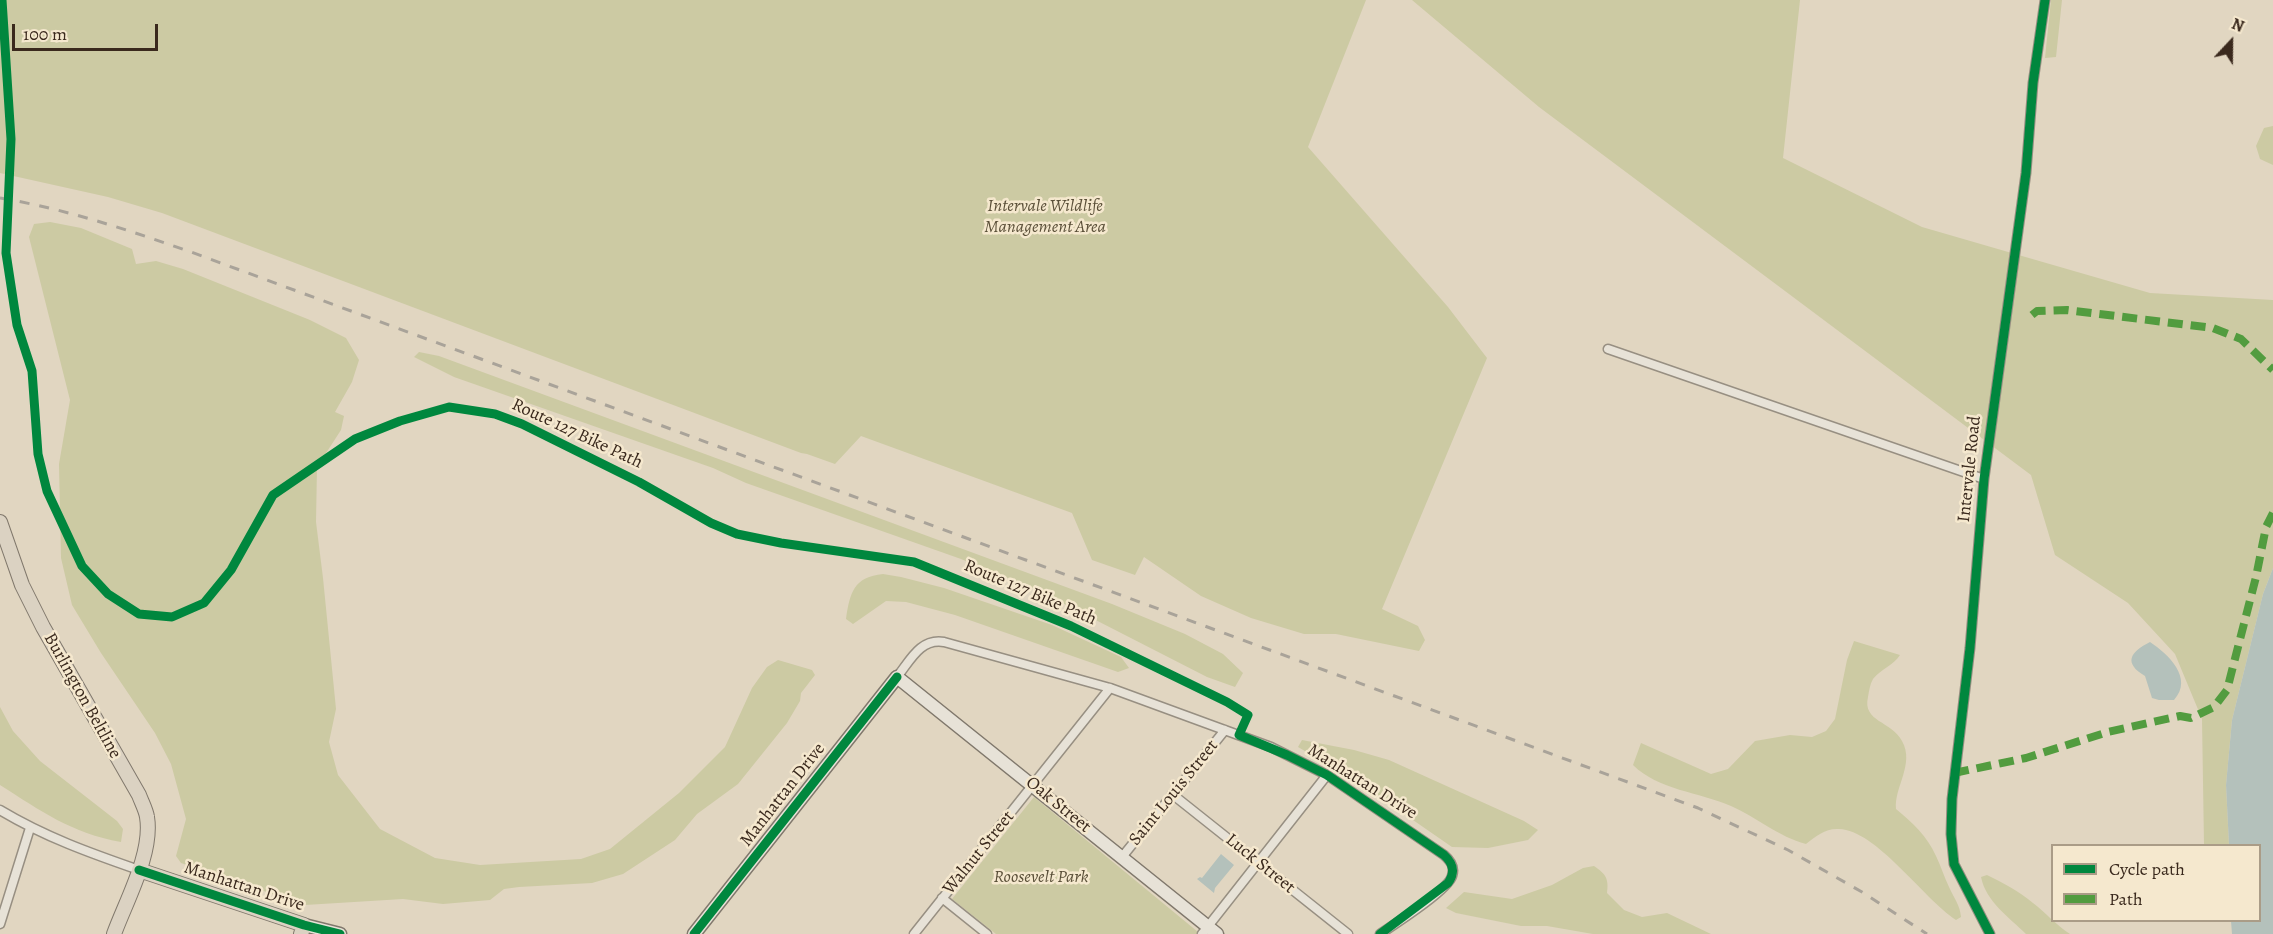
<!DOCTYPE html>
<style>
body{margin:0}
#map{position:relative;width:2273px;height:934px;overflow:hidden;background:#e1d6c1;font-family:Alegreya,serif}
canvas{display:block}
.legend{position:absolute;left:2051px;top:844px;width:210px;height:78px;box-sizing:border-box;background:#f5e8ce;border:2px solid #aa9c87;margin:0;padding:8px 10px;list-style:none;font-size:18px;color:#3a291d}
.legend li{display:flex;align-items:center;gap:12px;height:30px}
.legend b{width:30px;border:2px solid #aa9c87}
.north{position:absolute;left:2201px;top:12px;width:60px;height:60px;-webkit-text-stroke:4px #f5e8ce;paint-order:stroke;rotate:22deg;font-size:16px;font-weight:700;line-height:24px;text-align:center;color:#3a291d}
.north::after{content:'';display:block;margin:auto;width:21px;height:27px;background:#3a291d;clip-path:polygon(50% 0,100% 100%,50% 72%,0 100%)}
.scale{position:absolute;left:12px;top:24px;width:146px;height:27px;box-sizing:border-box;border:3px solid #3a291d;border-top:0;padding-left:8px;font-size:18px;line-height:21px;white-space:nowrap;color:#3a291d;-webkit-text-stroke:4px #f5e8ce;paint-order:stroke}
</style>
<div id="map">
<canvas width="2273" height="934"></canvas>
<ul class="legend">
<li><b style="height:8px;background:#00873e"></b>Cycle path</li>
<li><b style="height:8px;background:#529c3f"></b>Path</li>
</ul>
<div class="north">N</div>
<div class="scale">100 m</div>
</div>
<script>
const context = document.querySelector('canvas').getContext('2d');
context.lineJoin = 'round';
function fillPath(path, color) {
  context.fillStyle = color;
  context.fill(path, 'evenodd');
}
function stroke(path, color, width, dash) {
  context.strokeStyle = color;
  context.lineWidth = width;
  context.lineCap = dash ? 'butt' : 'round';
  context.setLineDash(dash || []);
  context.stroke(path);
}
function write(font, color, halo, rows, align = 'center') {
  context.font = font + ' Alegreya,serif';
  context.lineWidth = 5;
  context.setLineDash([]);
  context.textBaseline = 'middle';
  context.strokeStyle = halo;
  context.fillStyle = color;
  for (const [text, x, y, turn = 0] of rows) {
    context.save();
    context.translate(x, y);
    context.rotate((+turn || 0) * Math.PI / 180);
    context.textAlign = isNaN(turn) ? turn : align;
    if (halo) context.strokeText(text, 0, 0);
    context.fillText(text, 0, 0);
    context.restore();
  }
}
fillPath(new Path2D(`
 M 0,0 L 1366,0 L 1308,147 L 1448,307 L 1487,358 L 1382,609 L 1418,626 L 1425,640 L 1419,651 L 1336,634 L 1304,634 L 1251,618 L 1201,596 L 1144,557 L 1135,575 L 1092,560 L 1072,513 L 861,436 L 835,464 L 807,454 L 801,453 L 162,213 L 108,197 L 0,173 Z
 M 1412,0 L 1800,0 L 1783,158 L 1922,227 L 2022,256 L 2150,293 L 2273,300 L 2273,568 L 2263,594 L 2232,720 L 2226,785 L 2229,845 L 2204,845 L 2202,719 L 2175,654 L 2128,603 L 2055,555 L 2031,475 L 1539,107 Z
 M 2051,0 L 2062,0 L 2056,57 L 2045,58 Z
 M 2273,126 L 2273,165 L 2260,159 L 2256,146 L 2264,128 Z
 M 50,222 L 81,228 L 132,249 L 136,264 L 156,261 L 183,269 L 310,320 L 346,338 L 359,360 L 352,382 L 335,412 L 344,416 L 341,430 L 317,467 L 316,522 L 323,578 L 336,709 L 329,742 L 338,775 L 380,829 L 435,858 L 480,865 L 581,859 L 610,849 L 679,793 L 725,747 L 752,688 L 767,667 L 778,660 L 812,670 L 815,675 L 801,693 L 800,701 L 787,723 L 738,784 L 697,814 L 675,840 L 623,874 L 592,883 L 519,887 L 504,889 L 490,900 L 443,904 L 403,899 L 305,905 L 181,863 L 176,856 L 186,819 L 171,764 L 155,733 L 101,653 L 72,605 L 61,558 L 59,464 L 70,400 L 29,237 L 34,224 Z
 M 419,352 L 439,356 L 1112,604 L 1185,634 L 1223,654 L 1243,673 L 1235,687 L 1207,677 L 1037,590 L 961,559 L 746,483 L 713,468 L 454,377 L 414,357 Z
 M 883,574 L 901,577 L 944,588 L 1052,625 L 1121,657 L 1129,668 L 1118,672 L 955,615 L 906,602 L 886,601 L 853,624 L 846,619 C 850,592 854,577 883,574 Z
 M 1854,641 L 1900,655 C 1893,666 1882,668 1873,679 C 1870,684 1869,691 1868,697 C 1862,722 1892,721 1902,741 C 1915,764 1894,787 1896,809 C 1913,823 1927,836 1936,856 C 1941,866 1944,877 1949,887 C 1954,898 1960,905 1961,917 L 1956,920 C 1923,898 1876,830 1839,829 C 1826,828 1816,836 1806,844 C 1779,837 1756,817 1731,806 C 1699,792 1658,790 1633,765 L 1641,743 L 1711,774 L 1728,769 L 1755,741 L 1790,735 L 1812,737 L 1826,731 L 1835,719 L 1847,660 Z
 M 0,707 L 13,731 L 40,761 L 117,821 L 123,829 L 121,842 C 71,833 41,811 0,785 Z
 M 1302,740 L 1354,750 L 1389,760 L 1524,821 L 1538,830 L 1528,840 L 1488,848 L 1452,847 L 1358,782 L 1298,747 Z
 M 1034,797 L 1198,932 L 1197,934 L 996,934 L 952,899 Z
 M 1594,866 C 1606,874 1609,879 1607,893 L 1624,910 L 1642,917 L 1667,913 L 1711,934 L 1593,934 L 1547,926 L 1521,926 L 1456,913 L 1446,908 L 1464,892 L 1512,899 L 1552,885 L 1583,868 Z
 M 1987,875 C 2003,883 2019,891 2033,903 C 2046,913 2056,925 2070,934 L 2026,934 C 2009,917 1986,902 1981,877 Z`), '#cccaa3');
fillPath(new Path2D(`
 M 2273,568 L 2273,934 L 2232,934 L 2231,921 L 2260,920 L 2260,846 L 2229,845 L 2226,785 L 2232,720 L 2263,594 Z
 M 2150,642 C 2168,654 2194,678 2174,700 L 2159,700 L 2152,698 L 2145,676 C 2123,663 2130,652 2150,642 Z
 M 1221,854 L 1234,865 L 1215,888 L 1214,893 L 1197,879 L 1200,877 L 1202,878 Z`), '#b4c1bb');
const street = new Path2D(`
 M 1608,349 L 1984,479
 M 897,677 C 910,661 920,638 944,642 L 1110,688 L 1271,747 L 1327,775 L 1444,855 C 1451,861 1455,867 1452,876 C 1448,890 1395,924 1380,934
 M 1172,794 L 1348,934
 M 0,810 C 45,837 90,853 139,870
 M 1122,857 L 1225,730
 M 942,898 L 987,934
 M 0,924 L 30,828
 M 914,934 L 1110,688
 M 1202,934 L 1327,775
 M 1990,934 L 1954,864 L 1951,834 L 1952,799 L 1970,648 L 1984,479 L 2026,173 L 2033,83 L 2045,0`);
const secondary = new Path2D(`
 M 304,925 L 340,934
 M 694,934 L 897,677 L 1217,934`);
const primary = new Path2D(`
 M 0,522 L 22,585 L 43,627 L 139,795 C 142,803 146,810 147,817 C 153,853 126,901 114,934
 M 139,870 L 304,925 L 301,934`);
stroke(street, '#978f82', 11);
stroke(secondary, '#80786c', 15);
stroke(primary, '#80786c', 16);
stroke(street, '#e7e2d7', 8);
stroke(secondary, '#e7e2d7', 12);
stroke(primary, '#dbd2c2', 14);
stroke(new Path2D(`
 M 0,198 C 66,209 128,230 191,252 L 1698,808 L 1788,850 L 1862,892 L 1927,934`), '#a9a399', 3, [10, 10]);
stroke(new Path2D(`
 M 2032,315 L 2037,311 L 2067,310 L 2213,328 L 2241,339 L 2273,370
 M 1954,773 L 2026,758 L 2108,732 L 2180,716 L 2191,718 L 2214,707 L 2227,690 L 2256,577 L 2266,527 L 2273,513`), '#529c3f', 8, [15, 8]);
stroke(new Path2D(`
 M 2,0 L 11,139 L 6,253 L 17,325 L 32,371 L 38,454 L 47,491 L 82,566 L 108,594 L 139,614 L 172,617 L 204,603 L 231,570 L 273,495 L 355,439 L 400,421 L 449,407 L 495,414 L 522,424 L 639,482 L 711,523 L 737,534 L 781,543 L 914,562 L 1071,626 L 1227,702 L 1248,715 L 1239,735 L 1287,755 L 1327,775 L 1444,855 C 1454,864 1455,873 1448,883 L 1380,934
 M 139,870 L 304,925 L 340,934
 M 694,934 L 897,677
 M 1990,934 L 1954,864 L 1951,834 L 1952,799 L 1970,648 L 1984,479 L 2026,173 L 2033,83 L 2045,0`), '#00873e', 9);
write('italic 18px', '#5a4f38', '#f5e8ce', [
 ["Intervale Wildlife",1045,207],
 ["Management Area",1045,228],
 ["Roosevelt Park",1041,878]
]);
write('18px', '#3a291d', '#f5e8ce', [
 ["Route 127 Bike Path",577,434,25],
 ["Intervale Road",1970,469,-84],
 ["Route 127 Bike Path",1030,593,23],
 ["Burlington Beltline",82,696,61],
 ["Manhattan Drive",1362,782,32],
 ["Saint Louis Street",1174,793,-51],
 ["Manhattan Drive",783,795,-52],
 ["Oak Street",1058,805,39],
 ["Walnut Street",979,853,-51],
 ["Luck Street",1260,864,39],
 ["Manhattan Drive",244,887,18]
]);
</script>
